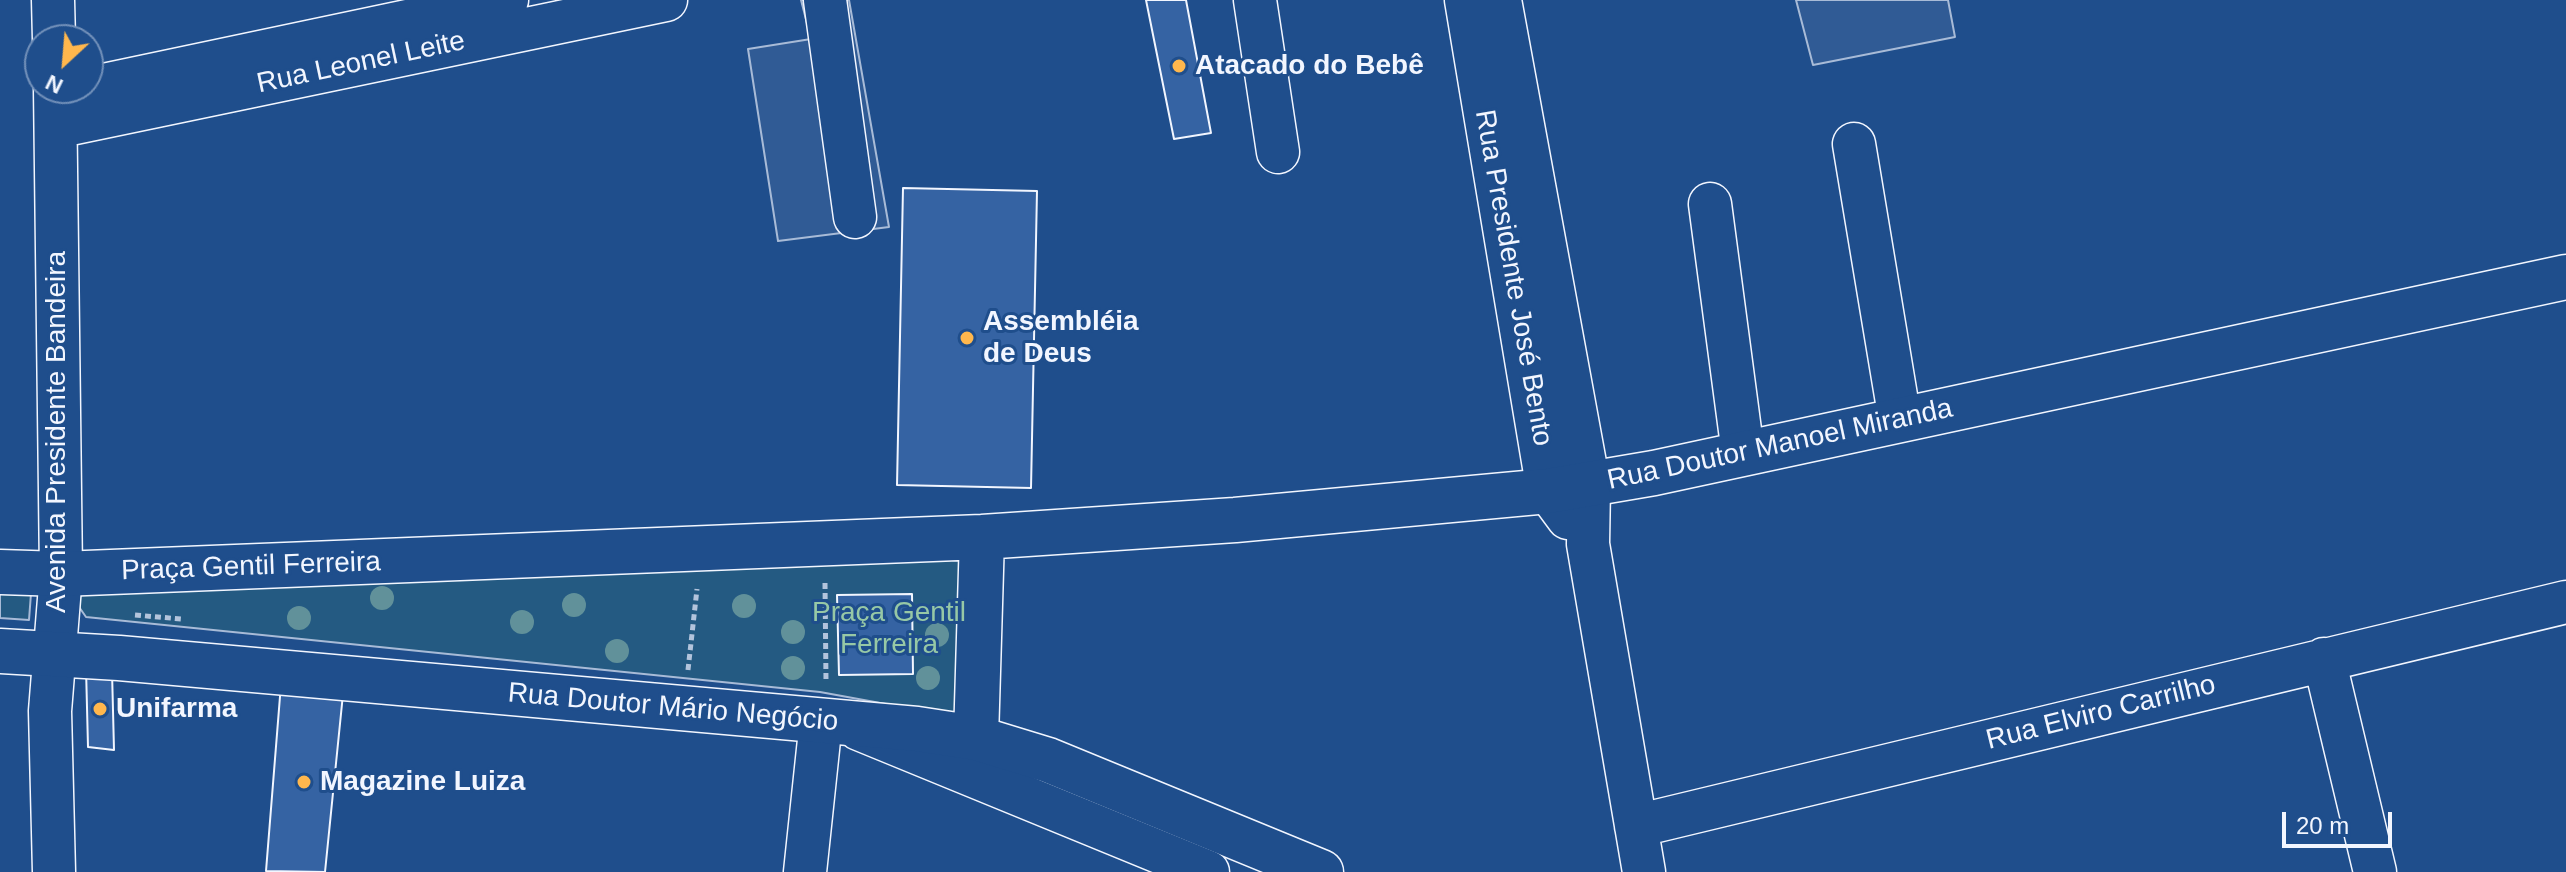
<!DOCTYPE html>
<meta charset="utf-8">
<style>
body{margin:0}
#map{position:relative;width:2566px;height:872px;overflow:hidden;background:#1f4e8c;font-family:Helvetica,sans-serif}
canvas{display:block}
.north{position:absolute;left:24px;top:24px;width:80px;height:80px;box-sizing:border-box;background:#1f4e8c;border:2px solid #7391ba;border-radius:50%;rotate:206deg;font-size:22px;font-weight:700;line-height:32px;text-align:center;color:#f2f6ff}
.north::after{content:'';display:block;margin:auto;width:28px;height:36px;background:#ffb74d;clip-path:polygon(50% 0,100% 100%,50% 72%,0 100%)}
.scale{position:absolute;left:2282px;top:812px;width:110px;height:36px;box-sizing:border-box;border:4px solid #f2f6ff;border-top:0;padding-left:10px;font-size:24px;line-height:28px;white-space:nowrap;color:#f2f6ff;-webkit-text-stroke:6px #1f4e8c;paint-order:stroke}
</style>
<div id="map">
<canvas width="2566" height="872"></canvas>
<div class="north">N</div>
<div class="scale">20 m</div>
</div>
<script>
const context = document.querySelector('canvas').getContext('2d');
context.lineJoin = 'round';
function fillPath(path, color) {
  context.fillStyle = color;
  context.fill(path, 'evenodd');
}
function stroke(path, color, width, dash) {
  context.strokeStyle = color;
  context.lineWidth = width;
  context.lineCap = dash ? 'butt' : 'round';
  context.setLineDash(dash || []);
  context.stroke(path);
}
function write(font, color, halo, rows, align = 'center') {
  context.font = font + ' Helvetica,sans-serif';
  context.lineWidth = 6;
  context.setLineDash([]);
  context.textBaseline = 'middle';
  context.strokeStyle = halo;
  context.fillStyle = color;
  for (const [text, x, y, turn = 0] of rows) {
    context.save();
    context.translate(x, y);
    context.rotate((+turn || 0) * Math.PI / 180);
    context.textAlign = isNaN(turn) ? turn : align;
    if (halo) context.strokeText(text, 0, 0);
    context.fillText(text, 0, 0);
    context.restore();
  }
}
const green = new Path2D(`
 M 968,553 L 957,717 L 820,692 L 86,617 L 77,604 L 80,582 Z
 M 32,580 L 29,620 L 0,618 L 0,582 Z`);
fillPath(green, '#245a82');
stroke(green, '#a8bbd7', 2);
const parking = new Path2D(`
 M 801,0 L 849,0 L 889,227 L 778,241 L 748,49 L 811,39 Z
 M 1796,0 L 1948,0 L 1955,37 L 1813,65 Z`);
fillPath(parking, '#305b95');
stroke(parking, '#a8bbd7', 2);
const building = new Path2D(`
 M 1146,0 L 1186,0 L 1211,133 L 1174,139 Z
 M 903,188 L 1037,191 L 1031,488 L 897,485 Z
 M 912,594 L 913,674 L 839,675 L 837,595 Z
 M 86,668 L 112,671 L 114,750 L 88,747 Z
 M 281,684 L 343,694 L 325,872 L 266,871 Z`);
fillPath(building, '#3563a3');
stroke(building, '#f2f6ff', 2);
const minor = new Path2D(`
 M 53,0 L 54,40
 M 825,0 L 855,217
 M 1255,0 L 1278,152
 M 1466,0 L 1548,491 L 1568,518
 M 1500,0 L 1589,485 L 1588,544 L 1644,872
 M 56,95 L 507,0
 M 56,127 L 666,0
 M 1854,144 L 1900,420
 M 1710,204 L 1743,453
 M 2324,659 L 2375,872
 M 859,729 L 1208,872
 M 1636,826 L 2566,602
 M 54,872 L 50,711 L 61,574 L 55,88
 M 805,872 L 821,721`);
const major = new Path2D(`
 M 0,572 L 61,574 L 982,537 L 1235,520 L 1548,491 L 1654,473 L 2566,277
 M 0,651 L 119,658 L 917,729 L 976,738 L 1048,760 L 1321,872
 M 976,738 L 982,537`);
stroke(minor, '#f2f6ff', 45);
stroke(major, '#f2f6ff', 47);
stroke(new Path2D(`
 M 825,583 L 826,681
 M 135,615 L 181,619
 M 688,670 L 697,589`), '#b3c4dc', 5, [6, 4]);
stroke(minor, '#1f4e8c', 42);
stroke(major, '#1f4e8c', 44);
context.fillStyle = '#61919a';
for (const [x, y] of [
 [382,598],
 [574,605],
 [744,606],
 [299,618],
 [522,622],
 [793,632],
 [937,635],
 [617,651],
 [793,668],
 [928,678]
]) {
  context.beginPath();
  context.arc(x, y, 12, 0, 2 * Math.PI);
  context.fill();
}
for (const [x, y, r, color] of [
 [1179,66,8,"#ffb74d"],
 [967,338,8,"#ffb74d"],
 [100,709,8,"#ffb74d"],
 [304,782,8,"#ffb74d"]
]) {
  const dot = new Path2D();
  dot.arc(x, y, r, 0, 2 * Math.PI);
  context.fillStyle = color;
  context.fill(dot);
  stroke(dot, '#1f4e8c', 3);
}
write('28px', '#f2f6ff', '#1f4e8c', [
 ["Rua Leonel Leite",361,63,-12],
 ["Rua Presidente José Bento",1513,278,80],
 ["Avenida Presidente Bandeira",57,432,-90],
 ["Rua Doutor Manoel Miranda",1780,445,-12],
 ["Praça Gentil Ferreira",251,567,-2],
 ["Rua Doutor Mário Negócio",673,708,5],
 ["Rua Elviro Carrilho",2101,713,-14]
]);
write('bold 28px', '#f2f6ff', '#1f4e8c', [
 ["Atacado do Bebê",1195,66],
 ["Assembléia",983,322],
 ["de Deus",983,354],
 ["Unifarma",116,709],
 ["Magazine Luiza",320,782]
], 'left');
write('28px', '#97c8a6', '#1f4e8c', [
 ["Praça Gentil",889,613],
 ["Ferreira",889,645]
]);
</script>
